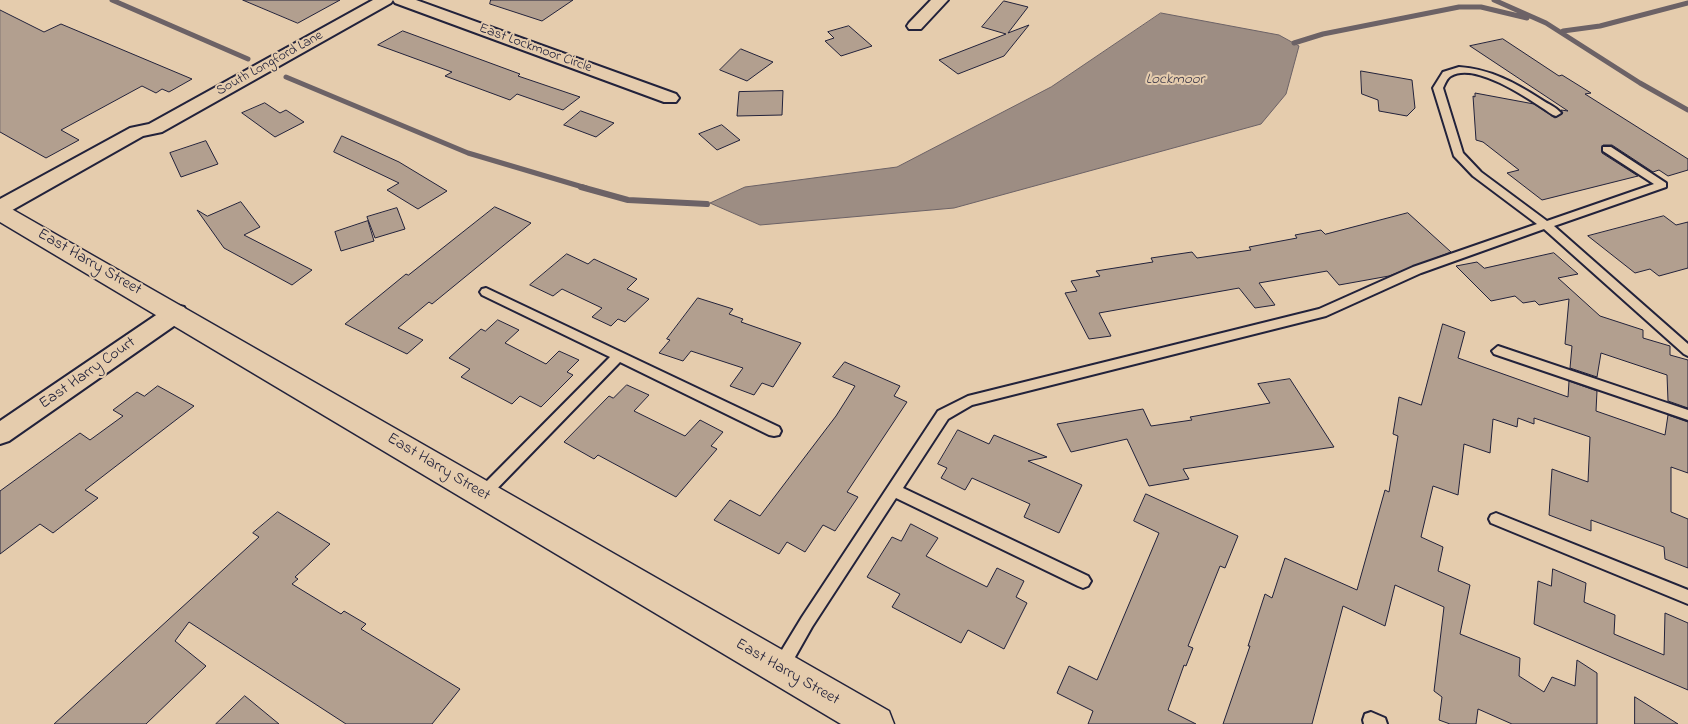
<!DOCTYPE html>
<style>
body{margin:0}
canvas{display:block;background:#e5ccad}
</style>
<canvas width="1688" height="724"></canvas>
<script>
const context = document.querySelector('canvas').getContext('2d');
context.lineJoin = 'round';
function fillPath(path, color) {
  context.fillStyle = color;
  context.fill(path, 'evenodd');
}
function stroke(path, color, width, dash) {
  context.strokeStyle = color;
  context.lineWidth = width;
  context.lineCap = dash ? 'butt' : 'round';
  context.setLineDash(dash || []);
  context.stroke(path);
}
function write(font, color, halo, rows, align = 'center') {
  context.font = font + ' "Indie Flower",sans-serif';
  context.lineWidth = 4;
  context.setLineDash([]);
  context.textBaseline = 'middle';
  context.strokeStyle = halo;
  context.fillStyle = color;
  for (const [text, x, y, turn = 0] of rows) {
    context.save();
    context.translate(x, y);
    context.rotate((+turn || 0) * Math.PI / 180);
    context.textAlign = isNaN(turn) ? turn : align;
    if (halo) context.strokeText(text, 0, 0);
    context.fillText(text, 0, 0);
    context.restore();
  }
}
const water = new Path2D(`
 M 1161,13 L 1279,35 L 1299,46 L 1286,94 L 1261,124 L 954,208 L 760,225 L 710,203 L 745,187 L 897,167 L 1051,87 Z`);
fillPath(water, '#9d8d83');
stroke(water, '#6c6266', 1);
stroke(new Path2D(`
 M 112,0 L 248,59
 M 1494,0 L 1546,23 L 1640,83 L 1688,110
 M 1563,31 L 1600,26 L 1688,3
 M 1294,43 L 1323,34 L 1459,7 L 1481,7 L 1527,18
 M 286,77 L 468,153 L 586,188`), '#6c6266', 5);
stroke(new Path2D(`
 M 581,187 L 628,200 L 707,204`), '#6c6266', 6);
const building = new Path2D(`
 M 243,0 L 340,0 L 298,23 Z
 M 491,0 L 573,0 L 542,21 L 490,4 Z
 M 1004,1 L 1028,7 L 1008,33 L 1029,25 L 1004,56 L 958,74 L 939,60 L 1006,34 L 982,27 Z
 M 0,10 L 44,32 L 61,24 L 192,79 L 169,92 L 162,89 L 156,93 L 142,86 L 61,130 L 79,140 L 46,158 L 0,132 Z
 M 849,26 L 872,46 L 841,56 L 825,41 L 834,38 L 828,32 Z
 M 403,31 L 520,74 L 518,76 L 580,97 L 563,110 L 517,94 L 510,100 L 445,76 L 452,72 L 378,45 Z
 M 1503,39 L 1559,76 L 1562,75 L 1591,93 L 1585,94 L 1688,159 L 1688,170 L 1668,176 L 1659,170 L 1653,172 L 1612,145 L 1603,145 L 1602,153 L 1638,176 L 1542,200 L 1507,173 L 1519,170 L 1483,142 L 1476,140 L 1473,96 L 1475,97 L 1475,93 L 1534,104 L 1555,118 L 1563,113 L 1561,110 L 1568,111 L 1470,46 Z
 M 741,49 L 773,62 L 747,81 L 720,70 Z
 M 1361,71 L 1412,80 L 1415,108 L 1407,116 L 1379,111 L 1378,100 L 1362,94 Z
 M 783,91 L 782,115 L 737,116 L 739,92 Z
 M 265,103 L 280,113 L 286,110 L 304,122 L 275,137 L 242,113 Z
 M 581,111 L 614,123 L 596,137 L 564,125 Z
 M 722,125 L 740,140 L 717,150 L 699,134 Z
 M 342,136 L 399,162 L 447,191 L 418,209 L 387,190 L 399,183 L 334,152 Z
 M 206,141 L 218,164 L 181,177 L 170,153 Z
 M 241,202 L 260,227 L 244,235 L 312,270 L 292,285 L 224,248 L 197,210 L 207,216 Z
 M 495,207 L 531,223 L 432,304 L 429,302 L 398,328 L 423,340 L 407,354 L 345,324 L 406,274 L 408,275 Z
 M 397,208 L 405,229 L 375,238 L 367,217 Z
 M 1408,213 L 1451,252 L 1389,276 L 1339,285 L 1327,271 L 1259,283 L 1275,305 L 1255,308 L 1239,288 L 1099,313 L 1111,336 L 1089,339 L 1065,293 L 1077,291 L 1071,281 L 1100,276 L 1096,271 L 1153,262 L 1151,258 L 1192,252 L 1197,258 L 1251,250 L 1249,247 L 1297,238 L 1295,235 L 1321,230 L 1325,234 Z
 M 1664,216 L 1676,225 L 1688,222 L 1688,268 L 1659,276 L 1650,269 L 1635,273 L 1588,236 Z
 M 368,221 L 374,241 L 341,251 L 335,232 Z
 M 1554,253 L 1578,274 L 1558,278 L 1600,316 L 1643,330 L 1643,338 L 1670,346 L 1670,355 L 1688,360 L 1688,408 L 1668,401 L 1667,375 L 1601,353 L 1597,377 L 1570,368 L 1572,346 L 1565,344 L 1569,299 L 1539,305 L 1535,301 L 1523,303 L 1515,296 L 1491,301 L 1456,266 L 1477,262 L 1484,268 Z
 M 567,254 L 588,264 L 594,259 L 637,279 L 627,289 L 649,299 L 625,322 L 618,319 L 611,326 L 592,317 L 602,308 L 562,289 L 553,296 L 530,285 Z
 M 698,298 L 733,309 L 729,314 L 743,319 L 741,322 L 801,343 L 773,387 L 762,383 L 754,395 L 730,386 L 743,368 L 691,351 L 683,361 L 659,353 L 670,340 L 667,339 Z
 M 498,320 L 519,330 L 505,343 L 546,364 L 559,351 L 579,360 L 567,372 L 573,375 L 541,407 L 520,396 L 512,404 L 461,377 L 470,369 L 449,358 L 481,329 L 485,331 Z
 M 1443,324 L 1465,332 L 1458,358 L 1568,397 L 1569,381 L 1597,391 L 1596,411 L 1665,435 L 1668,415 L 1688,422 L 1688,473 L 1671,467 L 1671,512 L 1688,519 L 1688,568 L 1665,559 L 1664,547 L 1591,520 L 1591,531 L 1549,515 L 1552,469 L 1588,482 L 1590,437 L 1534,418 L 1534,424 L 1518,418 L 1517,427 L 1493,419 L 1490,453 L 1464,444 L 1458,495 L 1433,486 L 1421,537 L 1443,547 L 1438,571 L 1470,585 L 1460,634 L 1520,658 L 1519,676 L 1544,692 L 1552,677 L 1575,686 L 1577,660 L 1597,673 L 1597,724 L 1512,724 L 1478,709 L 1476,724 L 1450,724 L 1439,720 L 1442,697 L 1434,691 L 1444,607 L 1395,585 L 1385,626 L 1343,606 L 1312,724 L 1223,724 L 1250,646 L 1248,646 L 1265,594 L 1272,598 L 1285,558 L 1357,590 L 1385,490 L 1389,492 L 1398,436 L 1393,434 L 1399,397 L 1421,405 Z
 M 845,362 L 900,386 L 894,396 L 907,402 L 847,492 L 858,497 L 835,531 L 823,525 L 805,552 L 787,542 L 779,554 L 714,520 L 730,500 L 760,516 L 836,416 L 855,386 L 833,377 Z
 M 1290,379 L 1334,447 L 1183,469 L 1189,479 L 1149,486 L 1127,439 L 1071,452 L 1057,424 L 1143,409 L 1151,426 L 1192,420 L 1190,417 L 1270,403 L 1258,384 Z
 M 627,385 L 649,395 L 634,411 L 685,436 L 700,420 L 723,432 L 711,446 L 717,449 L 676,497 L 598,455 L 594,459 L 564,442 L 609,396 L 613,398 Z
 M 158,386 L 194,406 L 85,490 L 98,498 L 53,533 L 40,524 L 0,554 L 0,491 L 80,433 L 90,440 L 123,416 L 113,410 L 137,392 L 144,396 Z
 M 958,430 L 989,444 L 994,435 L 1047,457 L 1028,461 L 1082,485 L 1059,533 L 1024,517 L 1030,504 L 972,478 L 965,490 L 941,478 L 947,468 L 938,464 Z
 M 1146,494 L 1238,536 L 1225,568 L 1220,566 L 1188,646 L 1193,648 L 1186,666 L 1184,665 L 1168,710 L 1196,724 L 1088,724 L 1093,711 L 1057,693 L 1069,666 L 1097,680 L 1159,533 L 1134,521 Z
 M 278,512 L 330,544 L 295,577 L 298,579 L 292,584 L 341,614 L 344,611 L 366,624 L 361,629 L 460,689 L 432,724 L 346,724 L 189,622 L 175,641 L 206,666 L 146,724 L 54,724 L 259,537 L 253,533 Z
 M 911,524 L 938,538 L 926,556 L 949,568 L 987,587 L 997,568 L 1024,581 L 1016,597 L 1027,603 L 1004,649 L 968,630 L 961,643 L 892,607 L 900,594 L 867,577 L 892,537 L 901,541 Z
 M 1553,569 L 1586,583 L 1584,602 L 1615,615 L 1614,634 L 1664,655 L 1665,613 L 1688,623 L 1688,690 L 1534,624 L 1538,581 L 1551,586 Z
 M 245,696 L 279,724 L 216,724 Z
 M 1635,697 L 1678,724 L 1635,724 Z`);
fillPath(building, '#b29f8f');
stroke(building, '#22223b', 1);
const lane = new Path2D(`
 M 1459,67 C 1490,69 1516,83 1542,100 C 1548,104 1556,107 1561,113 L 1556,116 L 1553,115 C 1532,101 1476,61 1451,76 C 1447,78 1445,84 1443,88 L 1463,153 L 1481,172 L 1547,221 L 1654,184 L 1603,151 L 1603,147 L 1611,147 L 1666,183 L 1666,187 L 1554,226 L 1688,344 L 1688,356 L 1684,354 L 1544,229 L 1421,273 L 1326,316 L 972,405 L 948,419 L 903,488 L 1088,576 L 1091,581 L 1088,586 L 1083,588 L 1078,586 L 896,498 L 812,627 L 786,673 L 780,676 L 774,673 L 772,668 L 774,663 L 802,617 L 938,411 L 968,396 L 1319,309 L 1413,267 L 1537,224 L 1473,176 L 1454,156 L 1433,88 L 1443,72 Z
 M 486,288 L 779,427 L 781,431 L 779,435 L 774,436 L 769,435 L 620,362 L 487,499 L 482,501 L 477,499 L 475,495 L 477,491 L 610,357 L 482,295 L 480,292 L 482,289 Z
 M 1498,346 L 1688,410 L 1688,420 L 1494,354 L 1492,351 Z
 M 1496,513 L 1688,590 L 1688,604 L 1491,523 L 1489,519 L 1491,515 Z
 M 1371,712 L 1385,718 L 1387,724 L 1364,724 L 1363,720 L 1365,714 Z`);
const street = new Path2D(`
 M 373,0 L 393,0 L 391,3 L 162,132 L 143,136 L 7,213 L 0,215 L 0,199 L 130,128 L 149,124 Z
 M 393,0 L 416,0 L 676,94 L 679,98 L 676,102 L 664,102 L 395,3 Z
 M 931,0 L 948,0 L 921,29 L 909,29 L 907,26 L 909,23 Z
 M 176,305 L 184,307 L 187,313 L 184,319 L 9,441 L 0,444 L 0,421 L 168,307 Z`);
const secondary = new Path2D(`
 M 0,204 L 8,207 L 889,711 L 894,724 L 841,724 L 0,222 Z`);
stroke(lane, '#22223b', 4);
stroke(street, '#22223b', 4);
stroke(secondary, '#22223b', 3);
fillPath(lane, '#e5ccad');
fillPath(street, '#e5ccad');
fillPath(secondary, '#e5ccad');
write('14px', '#22223b', '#e5ccad', [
 ["East Lockmoor Circle",535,49,20],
 ["South Longford Lane",270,64,-29]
]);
write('italic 15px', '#413d4d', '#e5ccad', [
 ["Lockmoor",1175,81]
]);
write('16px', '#22223b', '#e5ccad', [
 ["East Harry Street",89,263,30],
 ["East Harry Court",88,374,-35],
 ["East Harry Street",438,468,31],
 ["East Harry Street",787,673,30]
]);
</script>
